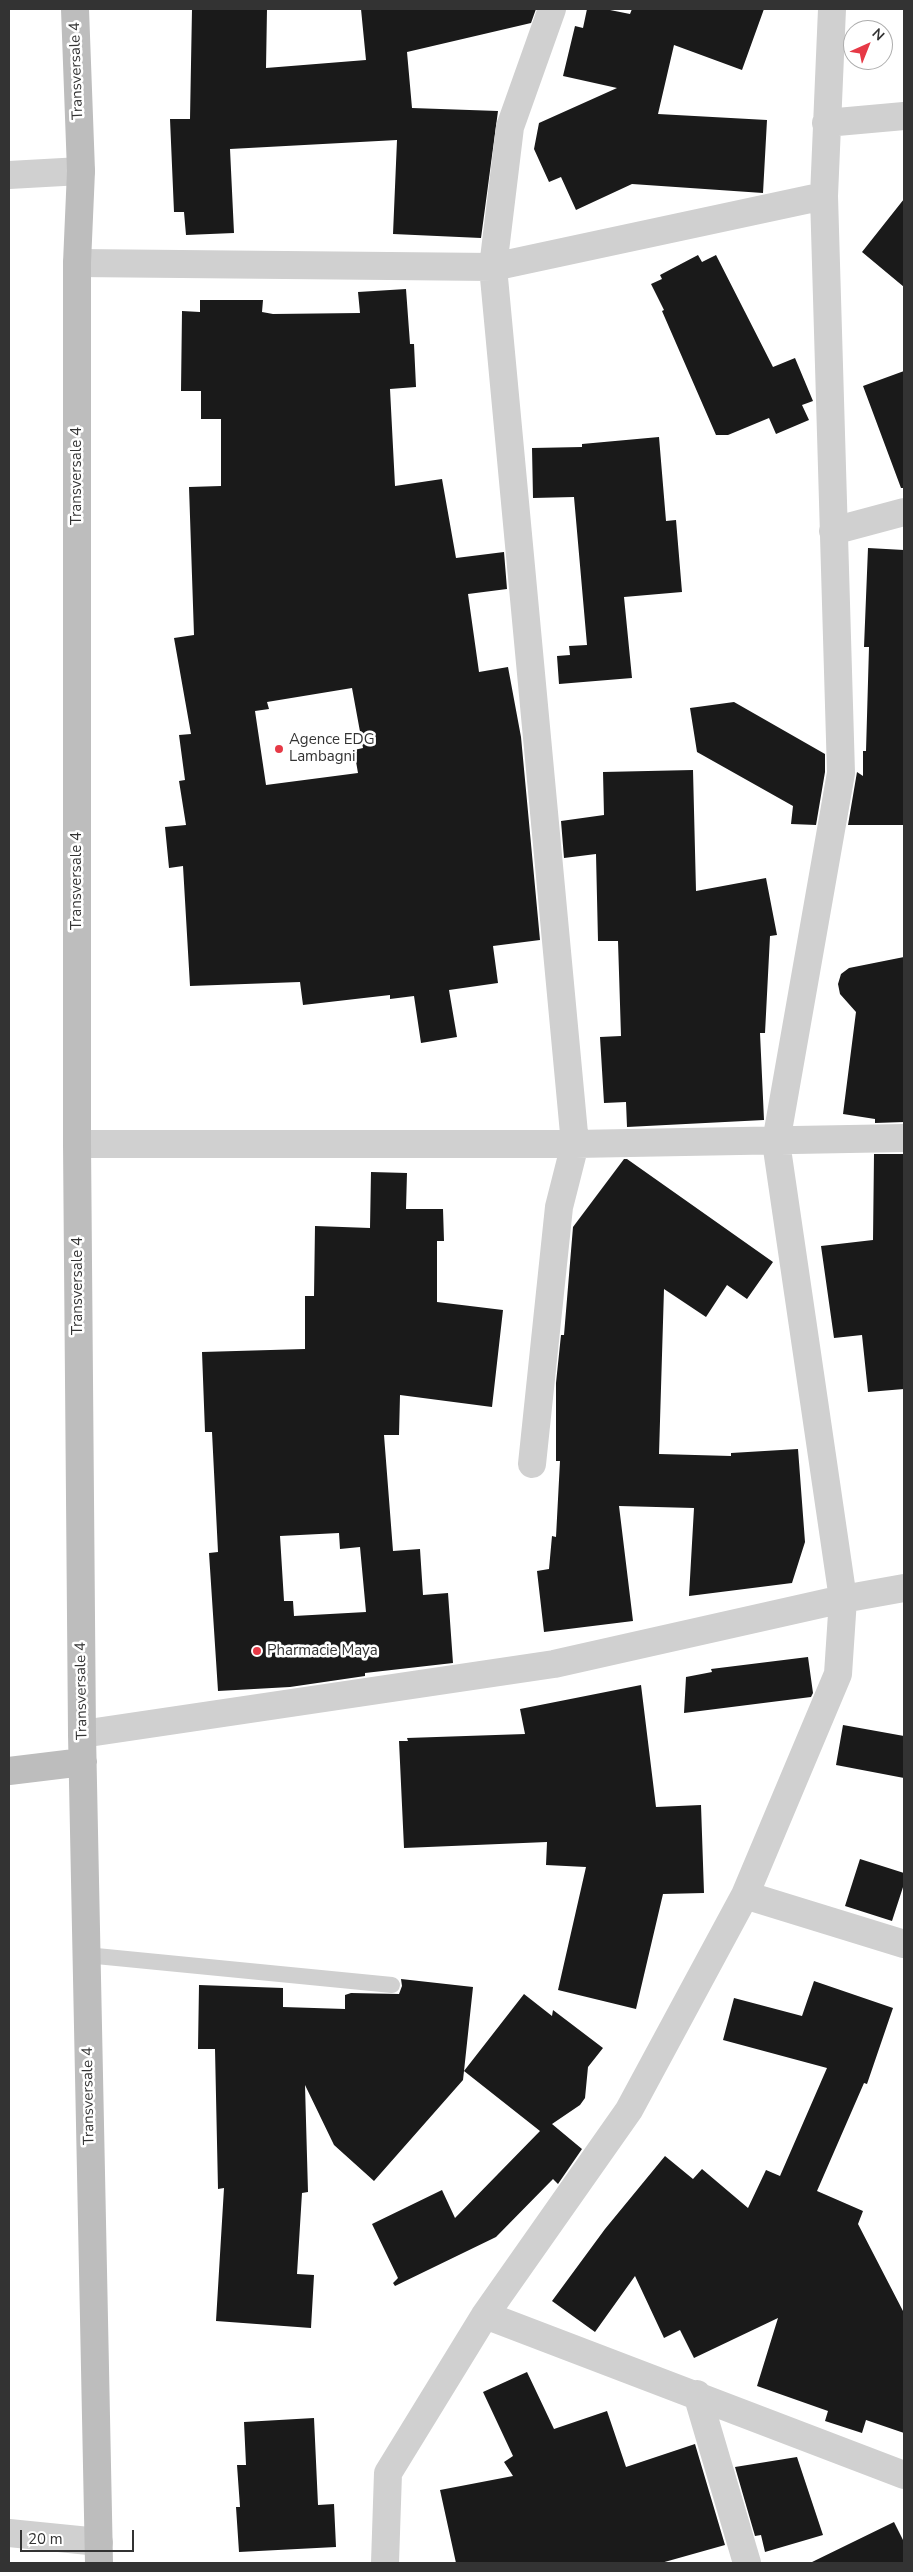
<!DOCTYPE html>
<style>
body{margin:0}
#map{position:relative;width:913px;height:2572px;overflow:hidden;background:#fff;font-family:"Nunito Sans",sans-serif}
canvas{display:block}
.frame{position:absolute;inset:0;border:10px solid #333;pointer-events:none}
.north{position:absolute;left:843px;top:20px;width:50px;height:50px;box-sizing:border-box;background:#fff;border:1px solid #adadad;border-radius:50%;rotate:44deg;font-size:14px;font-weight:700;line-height:20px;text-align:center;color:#333}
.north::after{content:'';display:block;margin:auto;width:18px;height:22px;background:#e63946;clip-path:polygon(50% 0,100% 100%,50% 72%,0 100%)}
.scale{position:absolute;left:20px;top:2530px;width:114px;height:22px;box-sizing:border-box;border:2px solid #333;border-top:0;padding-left:6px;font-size:15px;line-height:18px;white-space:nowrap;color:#333;-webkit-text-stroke:4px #fff;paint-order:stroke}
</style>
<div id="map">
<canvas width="913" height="2572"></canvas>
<div class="frame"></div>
<div class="north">N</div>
<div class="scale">20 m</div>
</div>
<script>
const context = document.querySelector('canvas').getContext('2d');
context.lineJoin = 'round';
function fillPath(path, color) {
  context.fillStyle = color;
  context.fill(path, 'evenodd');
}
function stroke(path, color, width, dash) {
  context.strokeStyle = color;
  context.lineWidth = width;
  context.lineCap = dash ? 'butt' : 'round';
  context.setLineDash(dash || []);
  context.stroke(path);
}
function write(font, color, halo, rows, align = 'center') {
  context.font = font + ' "Nunito Sans",sans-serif';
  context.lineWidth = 5;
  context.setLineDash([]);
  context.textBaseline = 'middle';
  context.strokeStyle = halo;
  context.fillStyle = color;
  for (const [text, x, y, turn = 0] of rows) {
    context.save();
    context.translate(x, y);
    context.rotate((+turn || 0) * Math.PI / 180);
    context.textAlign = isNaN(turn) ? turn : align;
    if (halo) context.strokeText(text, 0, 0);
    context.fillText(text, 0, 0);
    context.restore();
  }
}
fillPath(new Path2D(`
 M 192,9 L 267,9 L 266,68 L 366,60 L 361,9 L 536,9 L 531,23 L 407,52 L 412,108 L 498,111 L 481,238 L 393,234 L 397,140 L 230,149 L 234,233 L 186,235 L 184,212 L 174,212 L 170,119 L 190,119 Z
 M 587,9 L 605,9 L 630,14 L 632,9 L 764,9 L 742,70 L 674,45 L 658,114 L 767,120 L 763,193 L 632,184 L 576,210 L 561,177 L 549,182 L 534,149 L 539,123 L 617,88 L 563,76 L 575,26 L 583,28 Z
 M 904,199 L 904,287 L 862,252 Z
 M 698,255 L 702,262 L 716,255 L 773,367 L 795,358 L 813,401 L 802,405 L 809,420 L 776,434 L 769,418 L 728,435 L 716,435 L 662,311 L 664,310 L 651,284 L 662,279 L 660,275 Z
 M 406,289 L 410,344 L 414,344 L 416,387 L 390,389 L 395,486 L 442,479 L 456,558 L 504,552 L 507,589 L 468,594 L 479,672 L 508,667 L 521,737 L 540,940 L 493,946 L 498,983 L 449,990 L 457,1037 L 421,1043 L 414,996 L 390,999 L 390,995 L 303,1005 L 300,982 L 190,986 L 183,866 L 169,868 L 165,827 L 186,825 L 179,781 L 185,780 L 179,735 L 191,734 L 174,638 L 194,635 L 189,487 L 221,486 L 221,419 L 201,419 L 201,391 L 181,391 L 182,311 L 200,312 L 200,300 L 263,300 L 262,312 L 273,314 L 360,313 L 358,292 ZM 352,688 L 363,748 L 354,750 L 358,773 L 266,785 L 255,711 L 269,709 L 267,702 Z
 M 904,371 L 904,488 L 901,488 L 863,386 Z
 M 659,437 L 666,521 L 676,520 L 682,592 L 624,597 L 632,678 L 559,684 L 557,656 L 570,655 L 569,646 L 587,645 L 574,497 L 533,498 L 532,448 L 582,447 L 582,444 Z
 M 868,548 L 904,550 L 904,825 L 848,825 L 857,772 L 863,776 L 863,751 L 866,751 L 869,647 L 864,647 Z
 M 734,702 L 825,754 L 825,772 L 816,825 L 791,824 L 793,806 L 697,752 L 690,708 Z
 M 693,770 L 696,891 L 766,878 L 777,935 L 770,936 L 765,1033 L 760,1033 L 764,1120 L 627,1127 L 626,1102 L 604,1103 L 600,1037 L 621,1036 L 618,941 L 598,941 L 596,854 L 564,858 L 561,821 L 604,815 L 603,772 Z
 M 904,957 L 904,1122 L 875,1123 L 875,1119 L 843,1114 L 856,1012 L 840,994 L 838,984 L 841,974 L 849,968 Z
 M 874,1154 L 904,1154 L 904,1389 L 868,1392 L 862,1335 L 834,1338 L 821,1246 L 873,1240 Z
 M 624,1159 L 627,1159 L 773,1262 L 747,1299 L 727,1285 L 706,1317 L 664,1289 L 659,1454 L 731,1456 L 731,1453 L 798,1449 L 805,1542 L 792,1583 L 689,1596 L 694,1508 L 619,1506 L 633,1621 L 544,1632 L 537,1571 L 549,1569 L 552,1536 L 556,1537 L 560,1461 L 556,1461 L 556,1383 L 561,1335 L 564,1335 L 573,1227 Z
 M 371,1172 L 407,1173 L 406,1209 L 443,1209 L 444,1241 L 437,1241 L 437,1302 L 503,1310 L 492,1407 L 400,1395 L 399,1435 L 384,1435 L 393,1551 L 420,1549 L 423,1595 L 448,1593 L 453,1663 L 365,1673 L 365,1676 L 290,1687 L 218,1691 L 209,1553 L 218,1552 L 212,1432 L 205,1432 L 202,1352 L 305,1349 L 305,1296 L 314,1296 L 315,1226 L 370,1228 ZM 339,1533 L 340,1549 L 360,1547 L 366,1612 L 294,1616 L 293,1601 L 284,1601 L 280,1536 Z
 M 808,1657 L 813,1693 L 811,1697 L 684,1713 L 686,1677 L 712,1672 L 711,1669 Z
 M 641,1685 L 656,1807 L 701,1805 L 704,1893 L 663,1894 L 636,2009 L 558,1990 L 586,1867 L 546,1865 L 547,1842 L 404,1848 L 399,1741 L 408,1741 L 407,1738 L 525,1734 L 520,1709 Z
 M 843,1725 L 904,1736 L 904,1778 L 836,1765 Z
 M 860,1859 L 904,1873 L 904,1884 L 892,1921 L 845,1906 Z
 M 401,1979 L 473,1987 L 464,2071 L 524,1994 L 552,2016 L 553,2010 L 603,2048 L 588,2067 L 585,2098 L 580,2105 L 552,2124 L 582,2149 L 558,2184 L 553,2179 L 496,2237 L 395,2286 L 393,2283 L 398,2278 L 372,2224 L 442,2190 L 455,2218 L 540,2131 L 464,2071 L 463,2080 L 374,2181 L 334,2145 L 305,2085 L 308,2192 L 302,2193 L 297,2274 L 314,2275 L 311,2328 L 216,2321 L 224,2188 L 218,2189 L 215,2049 L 198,2049 L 199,1985 L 283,1988 L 283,2007 L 345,2009 L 345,1995 L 351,1993 L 399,1994 L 402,1986 Z
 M 814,1981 L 893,2008 L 867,2084 L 864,2083 L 817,2191 L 863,2211 L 858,2224 L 904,2313 L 904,2433 L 866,2420 L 862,2433 L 825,2421 L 828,2411 L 757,2386 L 778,2318 L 694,2358 L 680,2330 L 664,2338 L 635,2276 L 595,2332 L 552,2301 L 605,2229 L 665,2156 L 693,2179 L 702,2169 L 748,2208 L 766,2170 L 780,2176 L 827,2068 L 723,2040 L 734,1998 L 802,2016 Z
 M 527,2372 L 554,2429 L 607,2411 L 626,2467 L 695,2444 L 725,2545 L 661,2563 L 456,2563 L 440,2490 L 513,2476 L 504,2462 L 513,2456 L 483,2392 Z
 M 314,2418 L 318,2505 L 334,2504 L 336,2547 L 239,2552 L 236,2507 L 240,2507 L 237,2465 L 246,2465 L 244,2422 Z
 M 797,2457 L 823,2535 L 765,2552 L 761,2535 L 755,2536 L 735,2467 Z
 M 894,2522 L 904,2542 L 904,2563 L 810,2563 Z`), '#1a1a1a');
stroke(new Path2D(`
 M 86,1955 L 392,1985`), '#d0d0d0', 16);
stroke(new Path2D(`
 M 826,123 L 904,116
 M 9,175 L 81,171
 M 77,263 L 493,267 L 824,196
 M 833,531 L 904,512
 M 77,1144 L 575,1144 L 904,1138
 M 532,1464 L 559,1207 L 575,1144 L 493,267 L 510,127 L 552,9
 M 82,1734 L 554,1664 L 843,1599 L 904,1588
 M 745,1895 L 904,1944
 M 485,2315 L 904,2475
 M 697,2394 L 747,2563
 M 9,2533 L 99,2542
 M 385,2563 L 388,2473 L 485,2315 L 629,2110 L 745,1895 L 838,1674 L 843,1599 L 776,1142 L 841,773 L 824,196 L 832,9`), '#d0d0d0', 28);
stroke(new Path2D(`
 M 75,9 L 81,171 L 77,263 L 77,1144 L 82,1734 L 99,2563
 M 9,1771 L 83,1762`), '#bdbdbd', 28);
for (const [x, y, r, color] of [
 [279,749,5,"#e63946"],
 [257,1651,5,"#e63946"]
]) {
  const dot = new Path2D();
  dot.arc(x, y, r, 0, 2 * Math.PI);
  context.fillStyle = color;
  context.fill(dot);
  stroke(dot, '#fff', 2);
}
write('15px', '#333', '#fff', [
 ["Transversale 4",77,71,-92],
 ["Transversale 4",77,476,-90],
 ["Transversale 4",77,881,-90],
 ["Transversale 4",78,1286,-90],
 ["Transversale 4",82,1691,-91],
 ["Transversale 4",89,2096,-91]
]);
write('15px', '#333', '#fff', [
 ["Agence EDG",289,740],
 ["Lambagni",289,757],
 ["Pharmacie Maya",267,1651]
], 'left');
</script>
